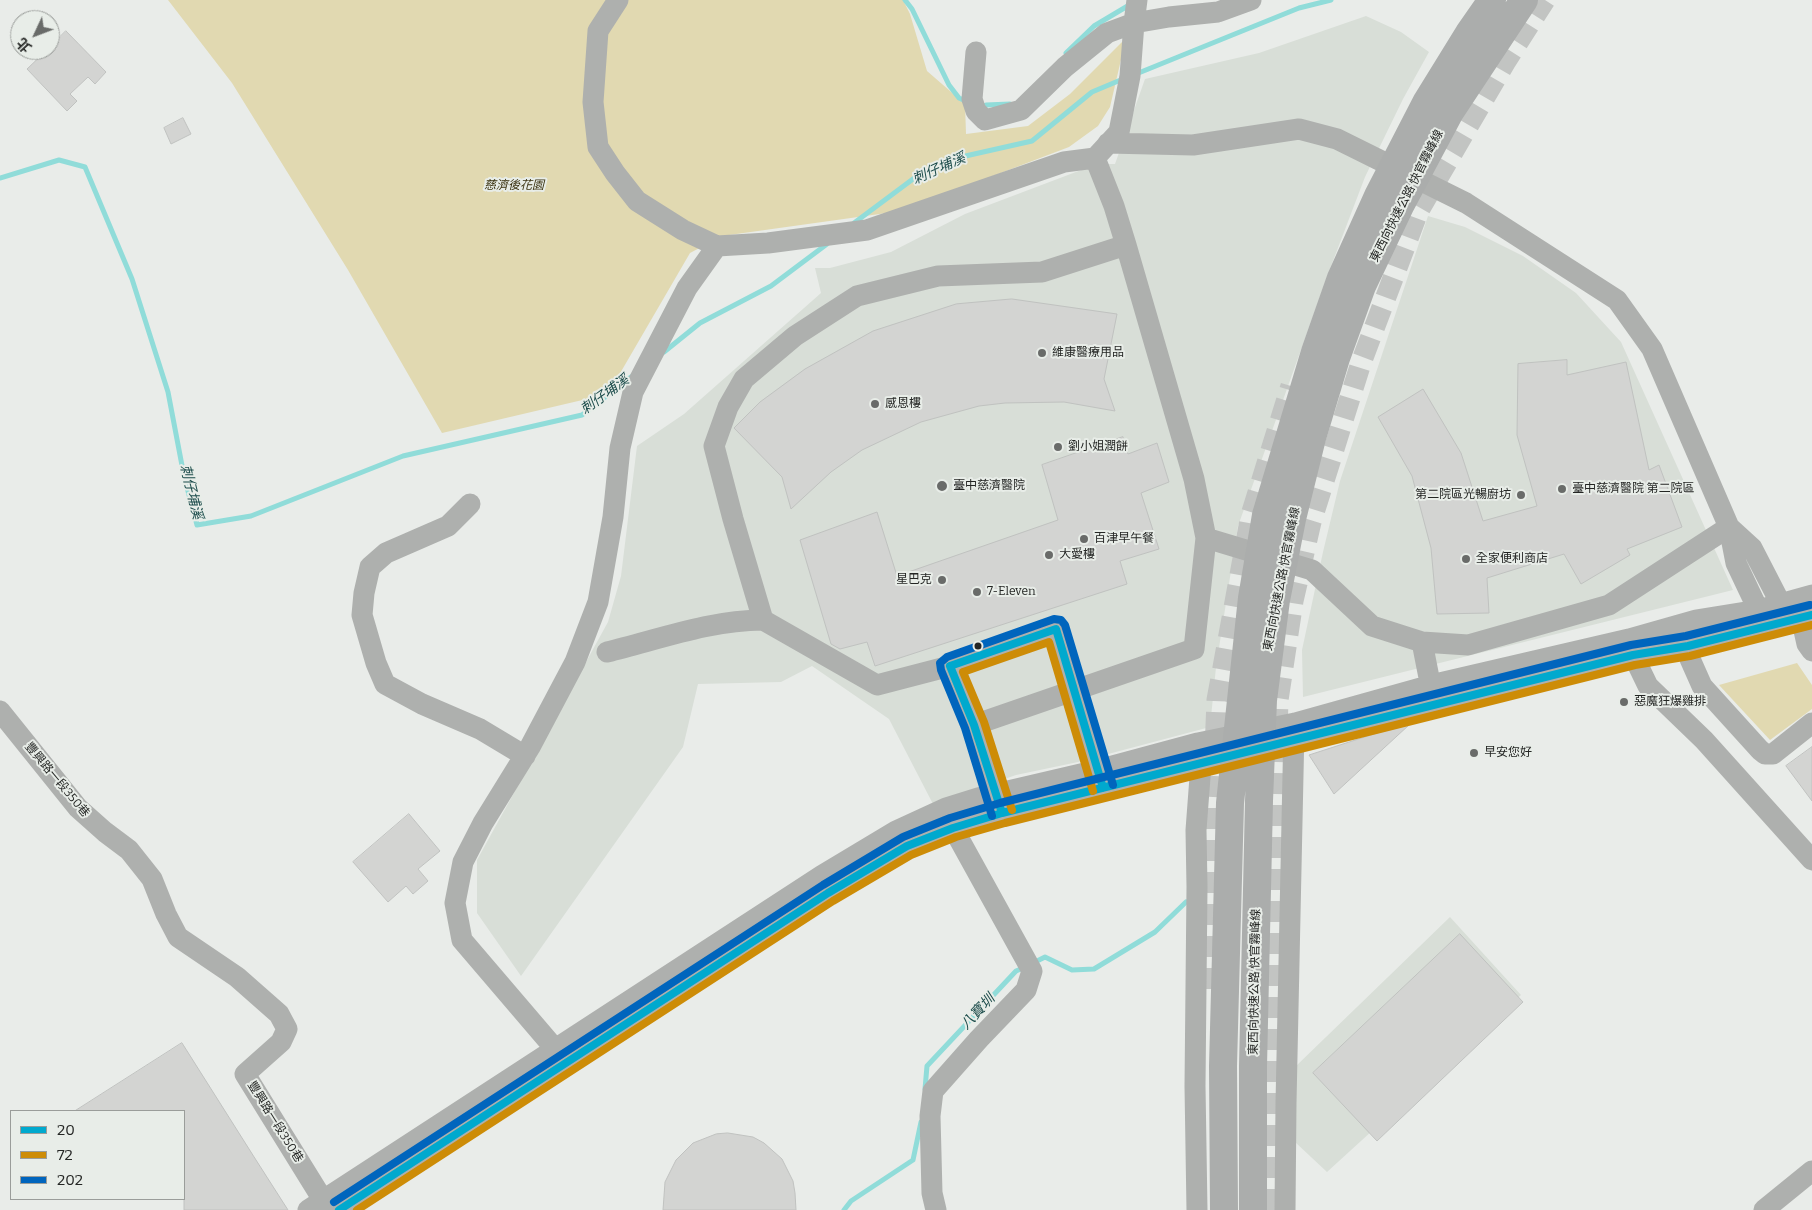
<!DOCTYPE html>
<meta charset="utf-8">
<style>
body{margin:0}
#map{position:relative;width:1812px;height:1210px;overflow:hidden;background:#e9ece9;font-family:Bitter,"Noto Sans TC",serif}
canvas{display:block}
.legend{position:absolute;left:10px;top:1110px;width:175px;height:90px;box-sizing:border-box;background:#e8ede8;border:1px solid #9a9d9a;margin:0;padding:6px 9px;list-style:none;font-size:15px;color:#242624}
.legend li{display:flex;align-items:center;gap:10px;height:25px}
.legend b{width:25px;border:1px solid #9a9d9a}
.north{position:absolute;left:10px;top:10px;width:50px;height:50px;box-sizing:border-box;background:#e8ede8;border:1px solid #9a9d9a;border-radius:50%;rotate:227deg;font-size:14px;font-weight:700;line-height:20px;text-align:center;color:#242624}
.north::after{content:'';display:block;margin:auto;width:18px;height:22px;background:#696b69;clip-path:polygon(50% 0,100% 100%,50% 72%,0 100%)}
</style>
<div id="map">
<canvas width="1812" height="1210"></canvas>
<ul class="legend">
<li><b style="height:6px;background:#00a9ce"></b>20</li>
<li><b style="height:6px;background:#cd8c07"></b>72</li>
<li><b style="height:6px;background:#0065bd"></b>202</li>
</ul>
<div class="north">北</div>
</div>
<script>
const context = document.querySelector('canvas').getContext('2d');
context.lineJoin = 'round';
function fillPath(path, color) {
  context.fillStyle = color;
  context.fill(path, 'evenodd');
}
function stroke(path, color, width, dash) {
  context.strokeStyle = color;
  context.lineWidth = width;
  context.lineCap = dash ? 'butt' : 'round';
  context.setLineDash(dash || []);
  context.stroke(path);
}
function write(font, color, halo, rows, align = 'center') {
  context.font = font + ' Bitter,"Noto Sans TC",serif';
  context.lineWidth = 4;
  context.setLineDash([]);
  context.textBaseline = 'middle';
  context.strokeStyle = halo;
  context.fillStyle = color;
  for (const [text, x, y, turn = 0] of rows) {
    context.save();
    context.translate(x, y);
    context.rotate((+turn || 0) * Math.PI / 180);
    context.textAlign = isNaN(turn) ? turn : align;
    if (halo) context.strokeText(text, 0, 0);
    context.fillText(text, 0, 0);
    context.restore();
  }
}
fillPath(new Path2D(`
 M 1366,16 L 1401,32 L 1429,52 L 1403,99 L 1365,177 L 1328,274 L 1238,526 L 1216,667 L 1210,727 L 1078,762 L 1016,775 L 933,804 L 889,719 L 812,666 L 781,682 L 698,684 L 683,747 L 521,976 L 477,913 L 477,860 L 608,622 L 621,576 L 637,446 L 684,414 L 821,293 L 815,268 L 830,268 L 891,252 L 965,214 L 1097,164 L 1115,164 L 1145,79 L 1259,53 Z
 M 1428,216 L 1465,227 L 1523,256 L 1576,293 L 1621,342 L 1733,590 L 1303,697 L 1302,650 L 1323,552 L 1340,481 Z
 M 1450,917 L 1521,995 L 1327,1172 L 1295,1142 L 1295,1067 Z`), '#d8ded7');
fillPath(new Path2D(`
 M 168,0 L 903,0 L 910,14 L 927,71 L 965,104 L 966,134 L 1028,126 L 1070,94 L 1126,38 L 1110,107 L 1098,126 L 1069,147 L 901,211 L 722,236 L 690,253 L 608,394 L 442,433 L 348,270 L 232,83 Z
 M 1797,663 L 1812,685 L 1812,709 L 1770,740 L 1719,685 Z`), '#e1d9b1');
stroke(new Path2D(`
 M 905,0 L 912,9 L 949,85 L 959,98 L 968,102
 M 1066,53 L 1094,26 L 1131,4
 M 1136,74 L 1299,8 L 1331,0
 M 986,105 L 1010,104
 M 0,178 L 59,160 L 85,167 L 132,279 L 168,392 L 184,476 L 197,525 L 251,516 L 403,456 L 582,415 L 631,377
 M 854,223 L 917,176 L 961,157 L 1032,141 L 1092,92 L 1123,79
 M 664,352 L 700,323 L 771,286 L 827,244
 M 1033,963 L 1045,957 L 1072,970 L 1094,969 L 1155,932 L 1186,902
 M 925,1089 L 927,1066 L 1016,971 L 1023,968
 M 844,1210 L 851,1201 L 913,1160 L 921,1122`), '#90dcd9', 5);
const building = new Path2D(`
 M 66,31 L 106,72 L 95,84 L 88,77 L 70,94 L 77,101 L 67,111 L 27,69 L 47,50 L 50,50 L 50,47 Z
 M 183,118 L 191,134 L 171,144 L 164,128 Z
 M 1012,299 L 1117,314 L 1104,379 L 1115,411 L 1064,402 L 1005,403 L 979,406 L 921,422 L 862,450 L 831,472 L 791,509 L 782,477 L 734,428 L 760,402 L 805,369 L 873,331 L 956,304 Z
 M 1567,360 L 1567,375 L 1626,362 L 1649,470 L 1659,465 L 1682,527 L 1627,549 L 1630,555 L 1581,584 L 1564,554 L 1487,578 L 1489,613 L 1437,614 L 1431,548 L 1412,476 L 1378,417 L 1423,389 L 1461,453 L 1483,521 L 1537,506 L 1517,435 L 1518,364 Z
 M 1123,437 L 1128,454 L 1157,443 L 1169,482 L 1141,493 L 1159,549 L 1120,561 L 1127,584 L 875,666 L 867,642 L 840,649 L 831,644 L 800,540 L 877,512 L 897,576 L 1058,520 L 1042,465 Z
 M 1409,725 L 1334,794 L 1309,755 L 1377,733 Z
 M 1812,747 L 1812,801 L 1786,766 Z
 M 409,814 L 440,851 L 418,869 L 428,881 L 413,894 L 406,886 L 388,902 L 353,862 Z
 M 1460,934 L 1523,1002 L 1377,1141 L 1313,1073 Z
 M 182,1043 L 256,1160 L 288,1210 L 184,1210 L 184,1111 L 75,1111 Z
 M 728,1133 L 753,1137 L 764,1143 L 782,1159 L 793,1181 L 795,1193 L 796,1210 L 663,1210 L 665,1182 L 676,1160 L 693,1143 L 716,1134 Z`);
fillPath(building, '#d3d4d2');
stroke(building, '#c0c2c0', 1);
stroke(new Path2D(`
 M 1212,989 L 1213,802 L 1217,700 L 1251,515 L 1291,386
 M 1272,1210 L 1275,801 L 1278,700 L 1293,601 L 1311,522 L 1361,363 L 1418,212 L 1506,61 L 1545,0`), '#c2c4c2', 21, [21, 11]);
stroke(new Path2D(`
 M 618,0 L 598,31 L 593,102 L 598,147 L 615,173 L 637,201 L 683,230 L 717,246
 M 976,52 L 972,99 L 976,111 L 985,120 L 1021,110 L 1065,67 L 1107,33 L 1134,23 L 1169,17 L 1218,12 L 1251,0
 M 1108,143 L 1193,145 L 1299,129 L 1337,139 L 1466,203 L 1617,300 L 1652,349 L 1729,527 L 1736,563 L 1763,620
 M 470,504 L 448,526 L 386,553 L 370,567 L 364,593 L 362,615 L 376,663 L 385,684 L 422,704 L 480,729 L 525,756
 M 1729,527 L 1752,548 L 1786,614
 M 1206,538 L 1312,570 L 1372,626 L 1422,642
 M 1801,617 L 1807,644 L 1812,651
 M 763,620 L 733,519 L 714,446 L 728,407 L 744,379 L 795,336 L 857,296 L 938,276 L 1042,272 L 1126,245
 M 1630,641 L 1633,655 L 1648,686 L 1704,740 L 1812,860
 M 1688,646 L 1690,659 L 1702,686 L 1760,750 L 1765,754 L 1773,754 L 1812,723
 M 607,652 C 657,640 710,620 763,620 L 877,685 L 950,666
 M 1433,698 L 1422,642 L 1468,645 L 1609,605 L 1729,527
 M 0,711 L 78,808 L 105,832 L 129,850 L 152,879 L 166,914 L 178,937 L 237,977 L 279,1014 L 287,1029 L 281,1042 L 245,1074 L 323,1200 L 331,1210
 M 974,725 L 1194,649 L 1206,538 L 1194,479 L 1126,245 L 1114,206 L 1095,158
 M 1000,808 L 974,725 L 950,666 L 1056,629 L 1102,784
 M 562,1061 L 556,1050 L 462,940 L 455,903 L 463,862 L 483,823 L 530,747 L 575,662 L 598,602 L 613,517 L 620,448 L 633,392 L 687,288 L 717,246 L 768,243 L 867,230 L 1064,162 L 1095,158 L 1119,132 L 1130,76 L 1134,23 L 1137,0
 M 308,1210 L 821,876 L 896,831 L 946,808 L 978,798 L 1098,770 L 1198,743 L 1295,723 L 1431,685 L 1629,639 L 1696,620 L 1758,610 L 1812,595
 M 339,1210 L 828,893 L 907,846 L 953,828 L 1002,813 L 1294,741 L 1633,655 L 1688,646 L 1812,615
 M 936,1210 L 932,1193 L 930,1116 L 933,1091 L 979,1039 L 1026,990 L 1032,971 L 953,828 L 948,815
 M 1197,1210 L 1195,1086 L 1197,887 L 1196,830 L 1201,764 L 1199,750
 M 1285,1210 L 1286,1103 L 1294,728
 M 1764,1210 L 1812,1171`), '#aeb0ae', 21);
stroke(new Path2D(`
 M 1224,1210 L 1223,1066 L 1230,803 L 1252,598 L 1266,515 L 1315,352 L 1341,278 L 1378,196 L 1427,101 L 1469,33 L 1492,0
 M 1253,1210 L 1253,1066 L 1259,801 L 1263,700 L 1276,600 L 1292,519 L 1312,438 L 1336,358 L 1362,286 L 1400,206 L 1450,112 L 1524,0`), '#abadac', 28);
stroke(new Path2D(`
 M 1002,813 L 974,725 L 950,666 L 1056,629 L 1103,788
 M 339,1210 L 828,893 L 907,846 L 953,828 L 1002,813 L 1633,655 L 1688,646 L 1812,615`), '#00a9ce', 8);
stroke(new Path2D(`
 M 1012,810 L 984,722 L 963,672 L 1049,642 L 1093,791
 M 357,1210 L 833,901 L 911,855 L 956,837 L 1005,823 L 1635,665 L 1690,656 L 1812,625`), '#cd8c07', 8);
stroke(new Path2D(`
 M 992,816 L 965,728 L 941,670 L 940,663 L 947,657 L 1054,619 L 1061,620 L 1065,625 L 1113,785
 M 334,1202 L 823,885 L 903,837 L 950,818 L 1000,803 L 1631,645 L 1686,636 L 1810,605`), '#0065bd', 8);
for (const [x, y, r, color] of [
 [1042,353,5,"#696b69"],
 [875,404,5,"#696b69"],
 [1058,447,5,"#696b69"],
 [942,486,6,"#696b69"],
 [1562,489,5,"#696b69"],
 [1521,495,5,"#696b69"],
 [1084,539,5,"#696b69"],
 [1049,555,5,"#696b69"],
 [1466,559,5,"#696b69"],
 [942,580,5,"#696b69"],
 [977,592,5,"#696b69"],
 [978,646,4.5,"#242624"],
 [1624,702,5,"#696b69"],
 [1474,753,5,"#696b69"]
]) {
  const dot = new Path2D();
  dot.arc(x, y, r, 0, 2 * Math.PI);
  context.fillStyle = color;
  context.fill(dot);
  stroke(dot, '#e8ede8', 2);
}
write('italic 12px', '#38300e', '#e8ede8', [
 ["慈濟後花園",514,186]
]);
write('12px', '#242624', '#e8ede8', [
 ["東西向快速公路 快官霧峰線",1407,196,-63],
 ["東西向快速公路 快官霧峰線",1282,579,-79],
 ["豐興路一段350巷",57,780,50],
 ["東西向快速公路 快官霧峰線",1255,982,-89],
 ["豐興路一段350巷",275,1122,58]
]);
write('12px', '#242624', '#e8ede8', [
 ["維康醫療用品",1052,353],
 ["感恩樓",885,404],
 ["劉小姐潤餅",1068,447],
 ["臺中慈濟醫院",953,486],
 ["臺中慈濟醫院 第二院區",1572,489],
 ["第二院區光暢廚坊",1511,495,"right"],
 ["百津早午餐",1094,539],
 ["大愛樓",1059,555],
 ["全家便利商店",1476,559],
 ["星巴克",932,580,"right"],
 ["7-Eleven",987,592],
 ["惡魔狂爆雞排",1634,702],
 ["早安您好",1484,753]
], 'left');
write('italic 14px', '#1b4b4a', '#e8ede8', [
 ["刺仔埔溪",939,169,-24],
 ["刺仔埔溪",605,395,-36],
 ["刺仔埔溪",191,492,76],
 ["八寶圳",978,1012,-47]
]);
</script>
